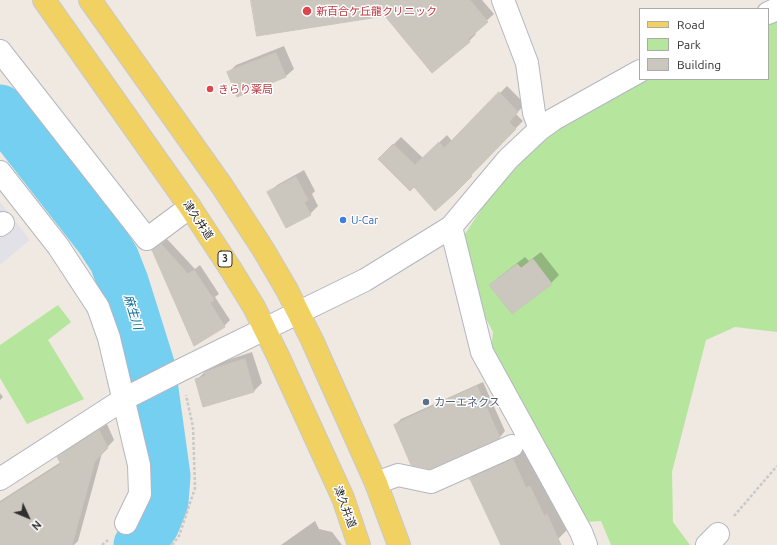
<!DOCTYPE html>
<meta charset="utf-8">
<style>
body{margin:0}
#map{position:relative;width:777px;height:545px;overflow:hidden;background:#efe9e1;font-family:Ubuntu,sans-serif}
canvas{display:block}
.legend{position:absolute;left:639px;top:8px;width:130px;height:72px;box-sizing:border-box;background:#fff;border:1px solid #ababab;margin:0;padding:5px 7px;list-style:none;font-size:12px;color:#2e2e2e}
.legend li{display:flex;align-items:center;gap:8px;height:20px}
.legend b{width:20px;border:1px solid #ababab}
.north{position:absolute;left:8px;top:497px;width:40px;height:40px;-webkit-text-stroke:3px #fff;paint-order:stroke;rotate:134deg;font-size:11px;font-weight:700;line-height:16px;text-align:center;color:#2e2e2e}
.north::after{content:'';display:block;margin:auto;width:14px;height:18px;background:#2e2e2e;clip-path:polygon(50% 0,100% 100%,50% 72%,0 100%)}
</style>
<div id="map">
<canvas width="777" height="545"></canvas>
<ul class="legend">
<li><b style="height:5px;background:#f2d163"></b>Road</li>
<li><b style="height:11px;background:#b6e59e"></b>Park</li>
<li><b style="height:11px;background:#cbc7bf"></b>Building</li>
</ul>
<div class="north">N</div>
</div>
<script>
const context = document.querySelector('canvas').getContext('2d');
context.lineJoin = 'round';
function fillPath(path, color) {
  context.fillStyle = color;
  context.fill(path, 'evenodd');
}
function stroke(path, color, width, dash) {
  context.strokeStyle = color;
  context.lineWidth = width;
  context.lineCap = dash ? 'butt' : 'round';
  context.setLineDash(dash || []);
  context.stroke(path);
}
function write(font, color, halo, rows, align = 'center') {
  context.font = font + ' Ubuntu,"Noto Sans JP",sans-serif';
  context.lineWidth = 3;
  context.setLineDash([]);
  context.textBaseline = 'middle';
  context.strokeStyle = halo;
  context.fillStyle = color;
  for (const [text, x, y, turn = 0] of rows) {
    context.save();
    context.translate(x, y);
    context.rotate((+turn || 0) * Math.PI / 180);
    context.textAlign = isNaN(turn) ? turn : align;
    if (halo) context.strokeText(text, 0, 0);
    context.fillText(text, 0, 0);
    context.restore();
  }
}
fillPath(new Path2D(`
 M 0,202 L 30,240 L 0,265 Z`), '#e3e1e8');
fillPath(new Path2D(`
 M 777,18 L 777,332 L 735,327 L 706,340 L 672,472 L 673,522 L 690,545 L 611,545 L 601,521 L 585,522 L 487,351 L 492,342 L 493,332 L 473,294 L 463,237 L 488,199 L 539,143 L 558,127 L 645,79 L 768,79 L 768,22 Z
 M 58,305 L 71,322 L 48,340 L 84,399 L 27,424 L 0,378 L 0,345 Z`), '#b6e59e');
fillPath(new Path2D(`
 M 252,0 L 482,0 L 494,14 L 474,32 L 476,34 L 469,41 L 379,8 Z
 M 284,46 L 294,69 L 286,76 L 228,73 L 236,65 Z
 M 507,86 L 525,104 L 516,114 L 523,121 L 478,166 L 479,167 L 435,210 L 414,186 L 379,159 L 401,137 L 423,158 L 447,135 L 452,141 Z
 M 304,170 L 315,191 L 312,194 L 318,206 L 310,214 L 287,226 L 269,193 L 277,185 Z
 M 167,239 L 195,269 L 200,265 L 219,294 L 215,297 L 230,320 L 224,326 L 153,250 Z
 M 541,252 L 559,275 L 551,283 L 491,285 L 499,277 L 525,257 L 529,261 Z
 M 252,352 L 262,383 L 254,391 L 196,380 L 213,365 Z
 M 483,382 L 505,431 L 500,437 L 430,468 L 395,425 L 401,419 Z
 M 0,393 L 3,397 L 0,400 Z
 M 107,424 L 114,440 L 102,453 L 78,541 L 74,545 L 0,545 L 0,501 L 61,462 L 58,457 L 66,450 Z
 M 524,449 L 538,478 L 541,476 L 569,528 L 558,539 L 545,545 L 502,545 L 471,478 L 481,468 Z
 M 315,521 L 319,529 L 332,532 L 342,545 L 281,545 Z`), '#0003');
stroke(new Path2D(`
 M 0,110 L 101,239 L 114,259 L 123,282 L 150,368 L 165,476 L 163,502 L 154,524 L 139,545`), '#75cff0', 51);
const building = new Path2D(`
 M 251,0 L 470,0 L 488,22 L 468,39 L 470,42 L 432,73 L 385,16 L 257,36 Z
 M 276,53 L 286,77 L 237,97 L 227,72 Z
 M 499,92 L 518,112 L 509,122 L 516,129 L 471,175 L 472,176 L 453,195 L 435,211 L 414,187 L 410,191 L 378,159 L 393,144 L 415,165 L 439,142 L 444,148 Z
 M 296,177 L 308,200 L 304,202 L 311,215 L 286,228 L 267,192 Z
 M 161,244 L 188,274 L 194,270 L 214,300 L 210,303 L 225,327 L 194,346 L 152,250 Z
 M 533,259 L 552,284 L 512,314 L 489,285 L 517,264 L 521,268 Z
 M 245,359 L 254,392 L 203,407 L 195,379 L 206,376 L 204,372 L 210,370 Z
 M 477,386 L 500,438 L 430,469 L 411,465 L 394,425 Z
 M 99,430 L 108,448 L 95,461 L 72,545 L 0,545 L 0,503 L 61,464 L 57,457 Z
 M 513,459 L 526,488 L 530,486 L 544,516 L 547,514 L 561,545 L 501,545 L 470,479 L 469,479 Z`);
fillPath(building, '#cbc7bf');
stroke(building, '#cbc5ba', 1);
const minor = new Path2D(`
 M 503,0 L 527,63 L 534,113 L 540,129
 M 768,13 L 777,9
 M 0,51 L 147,239 L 190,207
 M 0,172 L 58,246 L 98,307 L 109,338 L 139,465 L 140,494 L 126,523
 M 0,225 L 3,223
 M 451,227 L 482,352 L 581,532 L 586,545
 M 0,479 L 124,399 L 181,370 L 365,280 L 451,227 L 508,159 L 540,129 L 554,119 L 640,71
 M 376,483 L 398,475 L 431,482 L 512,446
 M 707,545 L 718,534`);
const major = new Path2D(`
 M 44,0 L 190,207 L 230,268 L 254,307 L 279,358 L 343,498 L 359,545
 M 90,0 L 222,186 L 263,249 L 287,290 L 312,340 L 376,483 L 399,545`);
stroke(minor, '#b4b7c1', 24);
stroke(major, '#c9c9c9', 24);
stroke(new Path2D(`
 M 734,516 L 777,466
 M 102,545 L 108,540
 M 172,545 L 179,536 L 195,488 L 193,427 L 186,395`), '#c9c9c9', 2.5, [3, 2]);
stroke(minor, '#fff', 22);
stroke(major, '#f2d163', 22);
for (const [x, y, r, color] of [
 [307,11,5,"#e0444e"],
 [210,89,4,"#e0444e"],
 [343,220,4,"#3f7fe0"],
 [426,402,4,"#5c6f8a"]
]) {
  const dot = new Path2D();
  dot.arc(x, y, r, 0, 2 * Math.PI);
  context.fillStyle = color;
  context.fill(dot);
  stroke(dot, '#fff', 1.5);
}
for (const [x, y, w] of [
 [225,259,14]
]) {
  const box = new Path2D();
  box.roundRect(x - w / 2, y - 8, w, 16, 3);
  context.fillStyle = '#fff';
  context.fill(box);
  stroke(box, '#2e2e2e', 1);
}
write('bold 10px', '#2e2e2e', null, [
 ["3",225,259]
]);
write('11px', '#be3a42', '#fff', [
 ["新百合ケ丘龍クリニック",316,11],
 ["きらり薬局",218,89]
], 'left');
write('11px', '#2e2e2e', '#fff', [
 ["津久井道",198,220,56],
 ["津久井道",345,507,69]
]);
write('11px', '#366cbe', '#fff', [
 ["U-Car",351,220]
], 'left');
write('11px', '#4e5e75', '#fff', [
 ["カーエネクス",434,402]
], 'left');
write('italic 12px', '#0d6fa3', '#fff', [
 ["麻生川",133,312,73]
]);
</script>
